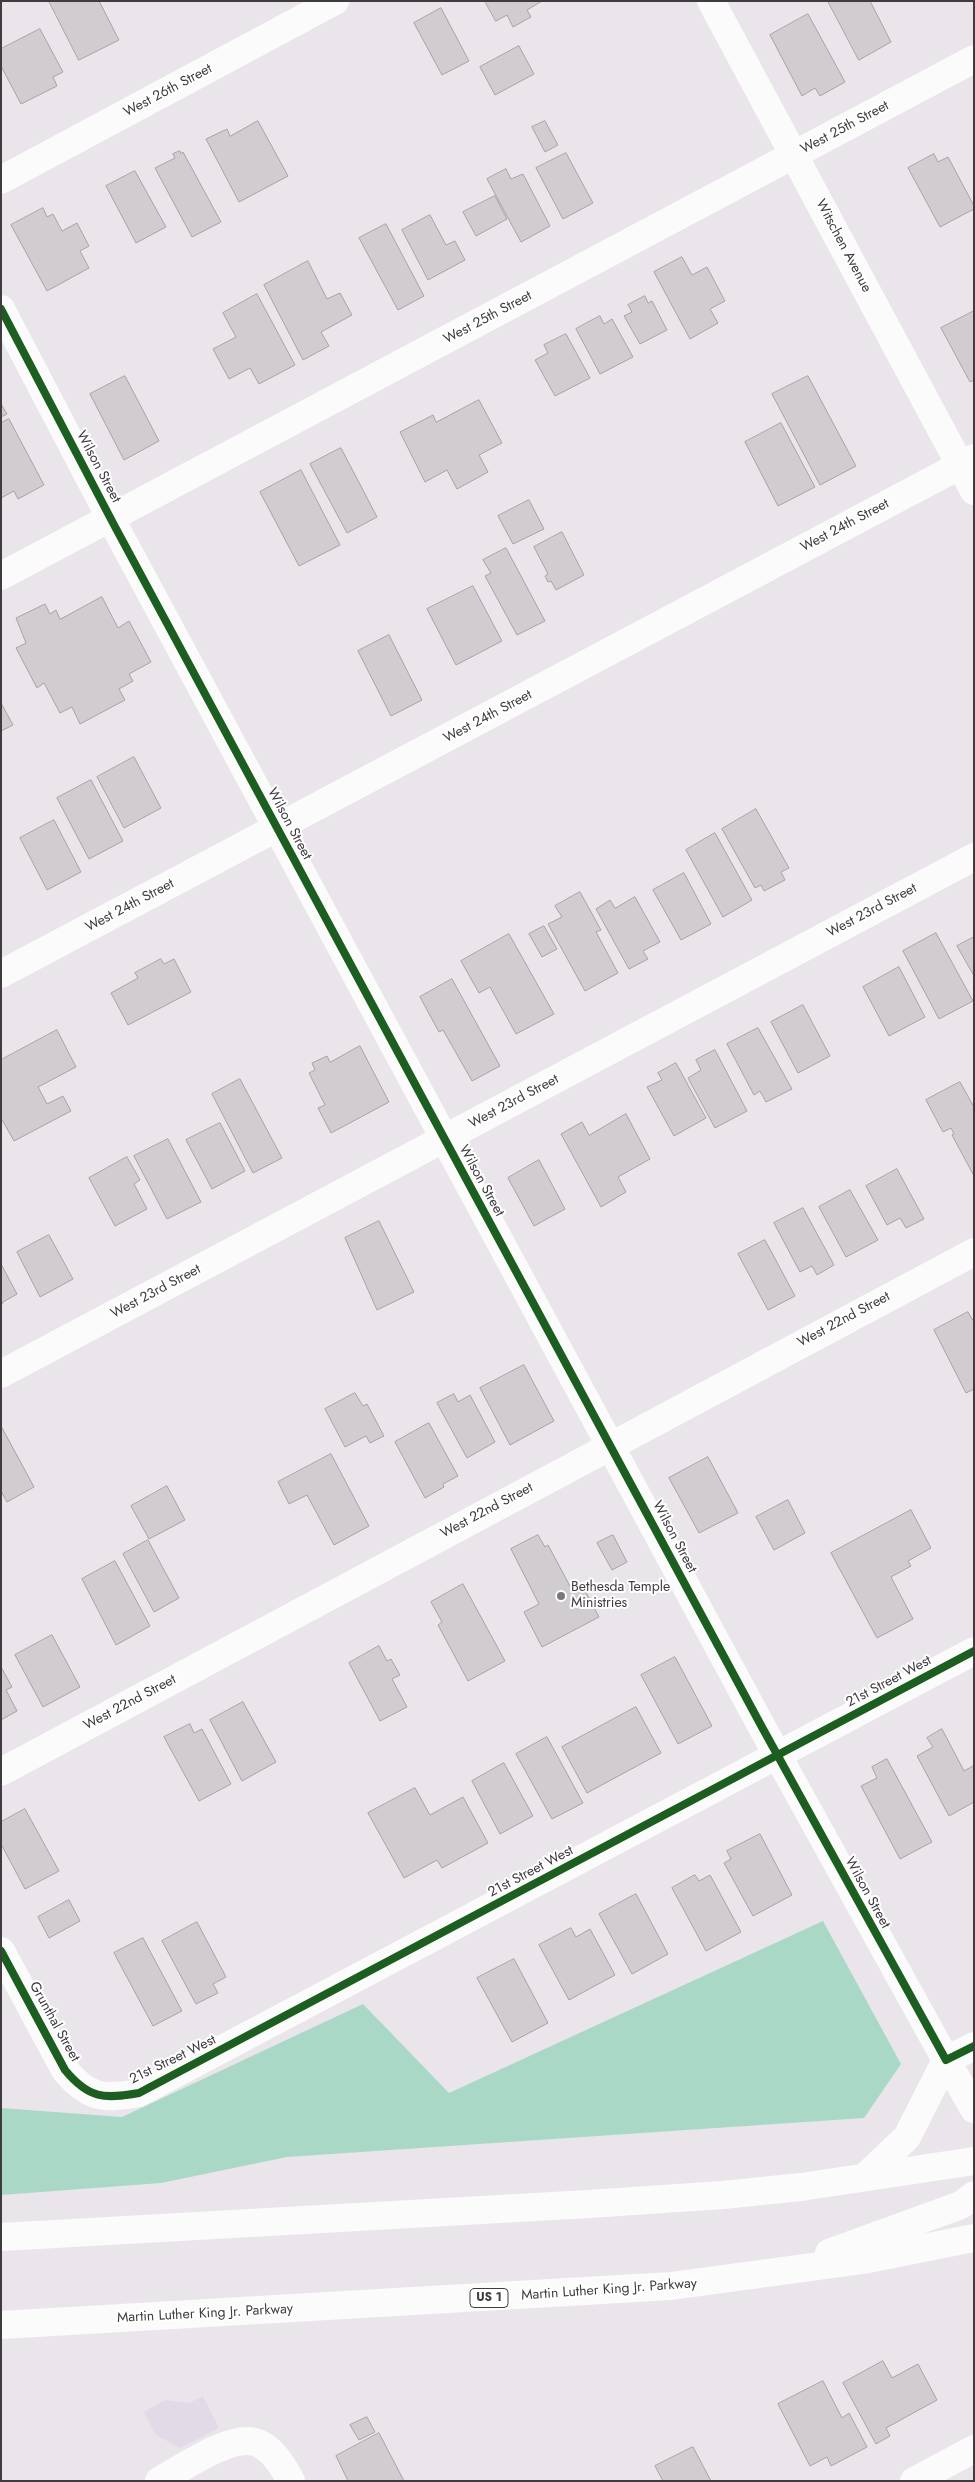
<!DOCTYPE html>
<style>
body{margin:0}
#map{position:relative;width:975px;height:2482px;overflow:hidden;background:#eae5ea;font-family:Jost,sans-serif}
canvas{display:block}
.frame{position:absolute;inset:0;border:2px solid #3f3b3f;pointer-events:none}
</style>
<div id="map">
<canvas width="975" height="2482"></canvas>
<div class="frame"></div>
</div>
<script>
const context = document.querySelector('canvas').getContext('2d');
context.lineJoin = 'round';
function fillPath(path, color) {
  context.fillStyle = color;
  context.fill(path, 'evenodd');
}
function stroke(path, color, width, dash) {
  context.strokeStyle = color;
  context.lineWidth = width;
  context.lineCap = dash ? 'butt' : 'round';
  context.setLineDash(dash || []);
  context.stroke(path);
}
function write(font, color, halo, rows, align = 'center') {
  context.font = font + ' Jost,sans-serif';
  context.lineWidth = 4;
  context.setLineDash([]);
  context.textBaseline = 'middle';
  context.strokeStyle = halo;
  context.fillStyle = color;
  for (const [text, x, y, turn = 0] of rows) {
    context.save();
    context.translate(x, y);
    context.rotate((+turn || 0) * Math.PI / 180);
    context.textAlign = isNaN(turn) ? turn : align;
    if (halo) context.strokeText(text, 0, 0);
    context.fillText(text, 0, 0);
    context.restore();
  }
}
fillPath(new Path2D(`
 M 203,2396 L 219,2428 L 180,2448 L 156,2435 L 144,2412 L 165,2400 L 189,2403 Z`), '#e3dae7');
fillPath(new Path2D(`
 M 823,1921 L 901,2064 L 864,2118 L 287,2157 L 161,2183 L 1,2195 L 1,2108 L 122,2117 L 363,2004 L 449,2093 Z`), '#a9d9c6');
const building = new Path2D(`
 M 49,1 L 99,1 L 119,40 L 79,60 Z
 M 485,1 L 542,1 L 527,10 L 531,17 L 513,27 L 507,15 L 496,21 Z
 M 828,1 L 870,1 L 891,42 L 859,60 Z
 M 441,8 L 469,61 L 442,75 L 414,23 Z
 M 808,14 L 845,82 L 820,96 L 815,88 L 802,96 L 770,35 Z
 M 40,29 L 63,72 L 53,77 L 57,86 L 21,104 L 1,66 L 1,49 Z
 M 519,46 L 534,74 L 495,95 L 480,67 Z
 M 258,121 L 288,176 L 239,202 L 206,139 L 227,129 L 230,136 Z
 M 545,121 L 558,145 L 545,152 L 532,127 Z
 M 180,151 L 181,154 L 183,152 L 221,222 L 192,237 L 155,168 L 175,158 L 173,154 Z
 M 566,153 L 593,203 L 563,219 L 536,168 Z
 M 934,154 L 938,162 L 948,157 L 974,206 L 974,209 L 940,227 L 908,168 Z
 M 506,169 L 511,179 L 523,174 L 550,226 L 521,242 L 487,179 Z
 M 135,171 L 166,227 L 136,243 L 106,186 Z
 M 495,196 L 507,219 L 476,236 L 463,212 Z
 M 43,208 L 47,217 L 53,214 L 62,231 L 77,223 L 89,246 L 80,251 L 89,268 L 47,291 L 11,225 Z
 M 430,215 L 446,245 L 455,241 L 465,260 L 428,280 L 402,230 Z
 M 386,224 L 424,296 L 398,310 L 359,238 Z
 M 682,257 L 692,275 L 707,267 L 725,301 L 710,309 L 718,323 L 690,339 L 654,272 Z
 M 308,261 L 327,299 L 340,293 L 352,315 L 321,332 L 329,346 L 303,360 L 264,285 Z
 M 257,294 L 295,365 L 259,384 L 250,368 L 229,379 L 213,349 L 236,337 L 223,313 Z
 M 645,296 L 648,303 L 652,301 L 667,330 L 640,344 L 624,316 L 632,312 L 628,305 Z
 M 974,311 L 974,380 L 970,382 L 941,328 Z
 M 600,316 L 604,324 L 612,319 L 633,357 L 600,374 L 576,329 Z
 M 566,334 L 590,378 L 555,396 L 535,360 L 548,353 L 544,345 Z
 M 125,376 L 159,441 L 124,460 L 90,394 Z
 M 808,376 L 856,466 L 820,485 L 772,394 Z
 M 479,400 L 502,443 L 479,455 L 488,472 L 457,489 L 447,470 L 425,482 L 400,432 L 433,415 L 436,422 Z
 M 1,404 L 7,414 L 1,417 Z
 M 9,419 L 44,485 L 18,499 L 14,491 L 1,498 L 1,423 Z
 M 781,423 L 815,487 L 778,506 L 745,442 Z
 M 341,448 L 377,517 L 347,533 L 310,464 Z
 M 301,470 L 340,545 L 299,566 L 260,492 Z
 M 529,500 L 544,529 L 513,544 L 498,516 Z
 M 562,532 L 584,575 L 556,590 L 551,581 L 548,582 L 545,576 L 548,574 L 534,547 Z
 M 506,548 L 545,621 L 517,635 L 485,576 L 491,573 L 483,560 Z
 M 473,586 L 502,641 L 456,665 L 427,609 Z
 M 102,597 L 118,628 L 129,621 L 151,662 L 129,674 L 133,681 L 119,689 L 125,700 L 80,724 L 72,707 L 60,713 L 44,683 L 37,688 L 16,648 L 26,643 L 16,618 L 45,604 L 50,614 L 56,610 L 60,619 Z
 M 389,635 L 422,700 L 391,716 L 358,651 Z
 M 1,703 L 13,725 L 1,731 Z
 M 134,757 L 161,808 L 124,828 L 97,777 Z
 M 91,780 L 123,841 L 89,859 L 57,798 Z
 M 756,809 L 789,868 L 781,872 L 785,880 L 764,891 L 761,885 L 755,888 L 722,829 Z
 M 54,820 L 81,872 L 47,890 L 20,838 Z
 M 715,833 L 752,900 L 723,917 L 686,850 Z
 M 684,873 L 711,924 L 681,940 L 653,890 Z
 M 580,892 L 601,930 L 596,932 L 618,973 L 585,991 L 548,924 L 562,917 L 555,906 Z
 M 635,897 L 660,942 L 643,951 L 648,959 L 629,969 L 596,909 L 610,900 L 615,908 Z
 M 544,926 L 557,949 L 542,957 L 529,934 Z
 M 936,933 L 973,1001 L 939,1019 L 903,951 Z
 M 509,934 L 554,1014 L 516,1034 L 490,987 L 479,993 L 461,961 Z
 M 974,937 L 974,976 L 957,946 Z
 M 161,959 L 164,964 L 174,959 L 191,992 L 128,1025 L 111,993 L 138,978 L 135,973 Z
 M 899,967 L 925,1017 L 889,1036 L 863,987 Z
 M 452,979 L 500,1066 L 472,1081 L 443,1030 L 439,1032 L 420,997 Z
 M 803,1005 L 830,1056 L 798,1073 L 771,1022 Z
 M 758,1028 L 792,1089 L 766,1102 L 760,1091 L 754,1095 L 727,1044 Z
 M 57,1030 L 76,1067 L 38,1087 L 47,1104 L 63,1096 L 71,1111 L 14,1141 L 1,1118 L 1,1060 Z
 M 360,1046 L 389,1102 L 331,1133 L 318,1108 L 325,1105 L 309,1073 L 315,1070 L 312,1063 L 327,1056 L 330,1062 Z
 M 715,1050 L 747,1111 L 715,1128 L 688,1078 L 701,1070 L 696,1060 Z
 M 676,1063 L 706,1118 L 674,1136 L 647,1087 L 662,1080 L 658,1073 Z
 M 240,1079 L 282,1158 L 253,1173 L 212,1094 Z
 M 960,1082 L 974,1107 L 974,1176 L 952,1135 L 954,1134 L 951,1128 L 943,1132 L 926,1100 Z
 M 626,1114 L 650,1159 L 618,1177 L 626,1192 L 601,1207 L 561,1134 L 582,1122 L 589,1135 Z
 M 220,1123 L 245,1171 L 212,1189 L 186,1140 Z
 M 168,1139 L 201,1202 L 167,1219 L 134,1156 Z
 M 127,1157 L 140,1180 L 134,1184 L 147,1209 L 115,1226 L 89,1178 Z
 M 539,1160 L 565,1209 L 534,1226 L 508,1178 Z
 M 897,1169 L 924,1219 L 906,1228 L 900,1218 L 887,1225 L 866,1186 Z
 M 850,1190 L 878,1240 L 846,1257 L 819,1207 Z
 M 803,1208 L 834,1265 L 817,1275 L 812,1266 L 800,1272 L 774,1223 Z
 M 379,1221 L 414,1292 L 377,1310 L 345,1238 Z
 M 49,1235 L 73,1279 L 40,1297 L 17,1252 Z
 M 765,1240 L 795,1296 L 768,1310 L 738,1254 Z
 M 1,1264 L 17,1294 L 3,1302 L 1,1306 Z
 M 968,1312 L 974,1322 L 974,1389 L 966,1393 L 934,1330 Z
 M 524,1365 L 554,1421 L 510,1445 L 480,1388 Z
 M 355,1393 L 363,1406 L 367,1404 L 384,1436 L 370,1443 L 366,1436 L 345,1447 L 325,1409 Z
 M 454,1394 L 458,1402 L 470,1395 L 495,1442 L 467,1458 L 437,1403 Z
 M 429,1423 L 458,1476 L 443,1484 L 444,1487 L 425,1498 L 395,1442 Z
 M 1,1426 L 34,1487 L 7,1502 L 1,1491 Z
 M 331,1454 L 369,1526 L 334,1545 L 307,1495 L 289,1504 L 278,1482 Z
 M 708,1457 L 738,1513 L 699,1533 L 669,1478 Z
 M 167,1486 L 185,1520 L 149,1539 L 131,1506 Z
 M 788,1500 L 805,1533 L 774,1550 L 756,1517 Z
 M 911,1510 L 931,1548 L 908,1561 L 911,1566 L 891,1577 L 913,1619 L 877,1638 L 831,1553 Z
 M 538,1535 L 545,1547 L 548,1545 L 571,1588 L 581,1583 L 599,1617 L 542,1647 L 524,1612 L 539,1604 L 511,1549 Z
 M 613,1535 L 627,1562 L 612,1570 L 597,1543 Z
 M 148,1540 L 179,1598 L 154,1612 L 123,1554 Z
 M 115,1561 L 150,1626 L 116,1645 L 82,1579 Z
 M 463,1584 L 505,1661 L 468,1681 L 438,1625 L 442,1622 L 431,1602 Z
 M 52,1635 L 80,1687 L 43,1707 L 15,1655 Z
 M 379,1646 L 387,1661 L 391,1659 L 400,1675 L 392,1679 L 407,1707 L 380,1721 L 349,1663 Z
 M 675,1657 L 712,1726 L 678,1744 L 641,1675 Z
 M 1,1667 L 12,1687 L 6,1690 L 17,1711 L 1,1720 Z
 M 243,1702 L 276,1762 L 242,1781 L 210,1720 Z
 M 636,1707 L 661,1753 L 587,1793 L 562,1747 Z
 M 190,1724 L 194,1733 L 202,1729 L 231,1784 L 199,1801 L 164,1737 Z
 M 942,1729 L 964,1771 L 973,1766 L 974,1768 L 974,1802 L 949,1816 L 917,1756 L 933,1747 L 927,1738 Z
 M 547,1737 L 583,1803 L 552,1819 L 516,1754 Z
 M 887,1759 L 932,1842 L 900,1859 L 861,1786 L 877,1778 L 872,1767 Z
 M 504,1763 L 533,1816 L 500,1834 L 472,1781 Z
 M 415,1788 L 430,1815 L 463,1797 L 488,1843 L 442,1868 L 437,1860 L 404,1878 L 368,1813 Z
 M 25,1809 L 59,1871 L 25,1889 L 1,1844 L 1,1822 Z
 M 760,1834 L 792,1895 L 753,1916 L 724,1863 L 731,1859 L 727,1851 Z
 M 695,1875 L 699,1881 L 710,1875 L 741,1932 L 706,1951 L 672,1888 Z
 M 636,1894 L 668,1954 L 632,1974 L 599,1914 Z
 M 69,1900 L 80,1921 L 49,1938 L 38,1917 Z
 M 197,1922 L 226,1977 L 213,1984 L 218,1993 L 196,2004 L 162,1941 Z
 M 571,1928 L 576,1937 L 590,1929 L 615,1975 L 569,2000 L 539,1945 Z
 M 143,1938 L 182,2011 L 153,2026 L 114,1953 Z
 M 514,1959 L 548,2023 L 512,2042 L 477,1978 Z
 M 883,2361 L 892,2378 L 918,2364 L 937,2400 L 886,2428 L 890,2436 L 876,2444 L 843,2383 Z
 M 823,2381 L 842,2418 L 849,2413 L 867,2447 L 831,2466 L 827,2457 L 810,2466 L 778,2404 Z
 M 367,2417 L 375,2432 L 359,2440 L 350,2425 Z
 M 379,2433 L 404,2481 L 348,2481 L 336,2456 Z
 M 693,2447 L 711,2481 L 663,2481 L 655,2466 Z`);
fillPath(building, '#d0cccf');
stroke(building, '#a7a2a6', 1);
stroke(new Path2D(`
 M 711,1 L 974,491
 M 1,309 L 113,523 L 429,1110 L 763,1729 L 946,2060 L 974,2046
 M 1,576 L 974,59
 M 1,974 L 974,458
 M 1,1374 L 974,857
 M 1,1772 L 974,1252
 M 1,1951 L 65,2070 C 89,2099 104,2099 139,2093 L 974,1651
 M 159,2481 C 181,2469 229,2435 255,2442 C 272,2447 283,2466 291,2481
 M 914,2481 L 974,2449`), '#fcfbfc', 28);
stroke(new Path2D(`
 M 1,180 L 335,1`), '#fcfbfc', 28);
stroke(new Path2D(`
 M 946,2060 L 974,2109
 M 865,2177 L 907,2137 L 946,2060
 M 1,2237 L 589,2204 L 723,2195 L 801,2187 L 974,2161
 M 829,2253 L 961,2205 L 974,2195
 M 1,2325 L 671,2286 L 863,2260 L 974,2238`), '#fcfbfc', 28);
stroke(new Path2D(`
 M 1,309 L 113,523 L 429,1110 L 763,1729 L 946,2060 L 974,2046
 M 1,1951 L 65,2070 C 89,2099 104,2099 139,2093 L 974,1651`), '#1b5e20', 8);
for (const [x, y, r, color] of [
 [561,1596,5,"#7b767b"]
]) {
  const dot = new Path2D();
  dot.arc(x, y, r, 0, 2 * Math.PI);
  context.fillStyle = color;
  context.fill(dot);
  stroke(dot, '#fff', 2);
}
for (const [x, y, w] of [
 [489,2298,38]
]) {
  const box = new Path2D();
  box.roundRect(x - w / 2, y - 9.5, w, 19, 4);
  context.fillStyle = '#fff';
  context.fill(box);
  stroke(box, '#3f3b3f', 1);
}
write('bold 12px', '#3f3b3f', null, [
 ["US 1",489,2298]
]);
write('14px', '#3f3b3f', '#fff', [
 ["West 26th Street",168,91,-28],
 ["West 25th Street",845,128,-28],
 ["Witschen Avenue",843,246,62],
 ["West 25th Street",488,318,-28],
 ["Wilson Street",98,467,62],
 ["West 24th Street",845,526,-28],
 ["West 24th Street",488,717,-28],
 ["Wilson Street",289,824,62],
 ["West 24th Street",130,906,-28],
 ["West 23rd Street",872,911,-28],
 ["West 23rd Street",514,1102,-28],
 ["Wilson Street",481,1181,61],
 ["West 23rd Street",156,1292,-28],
 ["West 22nd Street",844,1320,-28],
 ["West 22nd Street",487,1511,-28],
 ["Wilson Street",674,1537,62],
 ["21st Street West",889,1682,-28],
 ["West 22nd Street",130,1703,-28],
 ["21st Street West",531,1872,-28],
 ["Wilson Street",867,1893,61],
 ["Grunthal Street",54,2022,61],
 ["21st Street West",173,2060,-26],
 ["Martin Luther King Jr. Parkway",609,2290,-4],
 ["Martin Luther King Jr. Parkway",205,2314,-3]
]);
write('14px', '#3f3b3f', '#fff', [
 ["Bethesda Temple",571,1588],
 ["Ministries",571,1604]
], 'left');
</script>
